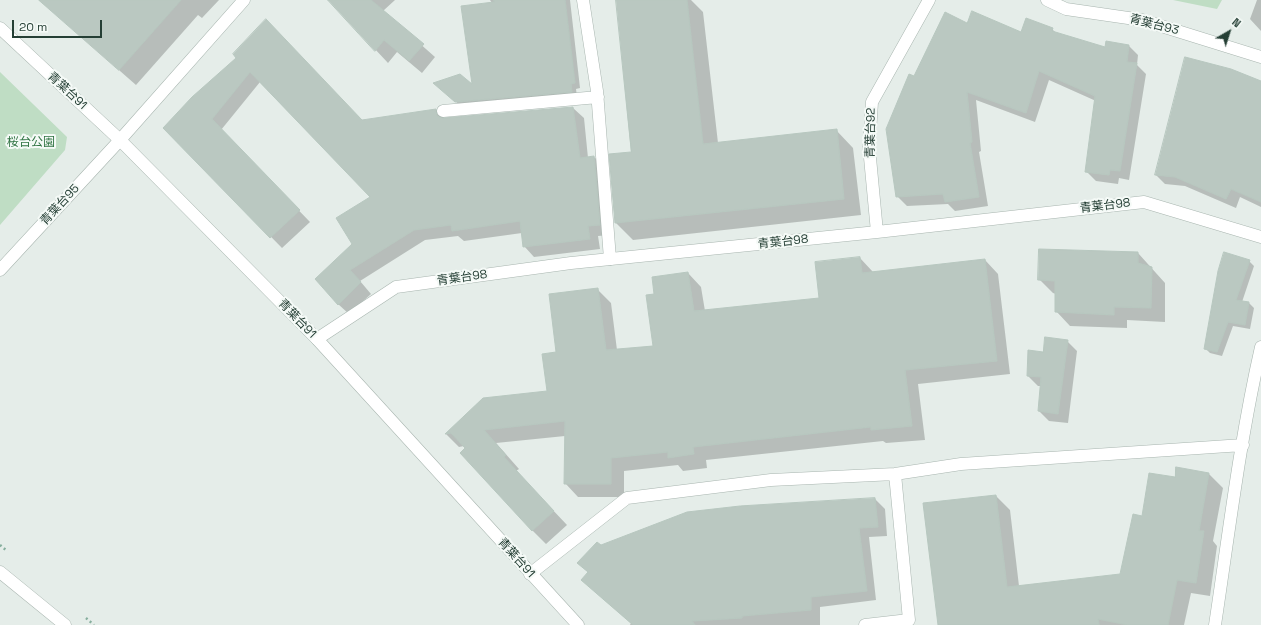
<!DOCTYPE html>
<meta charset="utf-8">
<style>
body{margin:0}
#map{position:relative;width:1261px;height:625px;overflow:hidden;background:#e5ede9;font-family:"Space Grotesk",sans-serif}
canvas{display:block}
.north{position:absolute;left:1209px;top:12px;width:40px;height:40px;-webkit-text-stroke:3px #f5faf7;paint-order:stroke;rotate:39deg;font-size:11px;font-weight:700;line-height:16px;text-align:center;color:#253f35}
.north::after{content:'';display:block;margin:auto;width:14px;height:18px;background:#253f35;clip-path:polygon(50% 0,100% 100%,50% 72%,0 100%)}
.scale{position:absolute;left:12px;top:20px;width:90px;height:18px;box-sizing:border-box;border:2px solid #253f35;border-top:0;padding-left:5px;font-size:12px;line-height:14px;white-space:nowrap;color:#253f35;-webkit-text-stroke:3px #f5faf7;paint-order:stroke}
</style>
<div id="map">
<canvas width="1261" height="625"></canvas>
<div class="north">N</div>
<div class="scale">20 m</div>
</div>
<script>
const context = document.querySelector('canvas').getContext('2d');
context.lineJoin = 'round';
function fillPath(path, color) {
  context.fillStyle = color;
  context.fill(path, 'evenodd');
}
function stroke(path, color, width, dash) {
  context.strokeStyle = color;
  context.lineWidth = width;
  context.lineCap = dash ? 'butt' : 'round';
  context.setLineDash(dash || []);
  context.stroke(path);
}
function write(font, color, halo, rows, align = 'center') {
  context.font = font + ' "Space Grotesk","Noto Sans JP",sans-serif';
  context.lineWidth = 4;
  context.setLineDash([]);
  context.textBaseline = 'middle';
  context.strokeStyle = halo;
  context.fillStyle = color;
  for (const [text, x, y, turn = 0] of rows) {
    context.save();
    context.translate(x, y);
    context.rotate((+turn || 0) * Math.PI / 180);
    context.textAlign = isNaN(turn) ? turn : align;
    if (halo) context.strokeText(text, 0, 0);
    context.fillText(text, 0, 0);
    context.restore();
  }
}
fillPath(new Path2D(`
 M 1173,0 L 1222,0 L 1217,9 Z
 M 0,72 L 67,137 L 65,150 L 0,225 Z`), '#bfddc4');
fillPath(new Path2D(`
 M 39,0 L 219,0 L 202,18 L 198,15 L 136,85 Z
 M 329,0 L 395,0 L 383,11 L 435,57 L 422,73 L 397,52 L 388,63 Z
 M 490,0 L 570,0 L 580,88 L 576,89 L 577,97 L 462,107 L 440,88 L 473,87 L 492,3 Z
 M 617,0 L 691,0 L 703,12 L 718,143 L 836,130 L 853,148 L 861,215 L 633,240 L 616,223 L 632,153 Z
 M 1257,0 L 1261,0 L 1261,31 L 1250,19 Z
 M 967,24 L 1022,33 L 1052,29 L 1056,33 L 1106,48 L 1129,46 L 1138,55 L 1137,65 L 1146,74 L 1129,180 L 1119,178 L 1118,184 L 1096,181 L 1086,171 L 1096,101 L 1049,80 L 1035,122 L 976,100 L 981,151 L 979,152 L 988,206 L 955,211 L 948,204 L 907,206 L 897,196 L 915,77 Z
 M 238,58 L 362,121 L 436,110 L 445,119 L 573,108 L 584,118 L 588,158 L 594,157 L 605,167 L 610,235 L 598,236 L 600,249 L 534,257 L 524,246 L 522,233 L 464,241 L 458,236 L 425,240 L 360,281 L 371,294 L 349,314 L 338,304 L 354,244 L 371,197 L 260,82 L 221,130 L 310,222 L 282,248 L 164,128 Z
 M 1261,82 L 1261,207 L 1240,197 L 1236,208 L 1185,186 L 1165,184 L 1156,175 Z
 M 1040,250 L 1138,253 L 1165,283 L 1165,322 L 1127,320 L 1127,328 L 1070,326 L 1056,311 L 1056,294 L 1053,293 L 1039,279 Z
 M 860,258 L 873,272 L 985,260 L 998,274 L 1010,374 L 918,384 L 925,440 L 886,443 L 883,441 L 706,460 L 707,468 L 683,471 L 678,465 L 624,471 L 624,497 L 578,497 L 565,483 L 565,436 L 496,443 L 519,469 L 516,471 L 567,525 L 546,544 L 532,530 L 466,449 L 464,446 L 459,447 L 446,434 L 548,392 L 557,353 L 597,289 L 611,303 L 617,350 L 654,346 L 655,295 L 688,273 L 701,287 L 705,311 L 820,299 Z
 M 1249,261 L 1254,266 L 1242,302 L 1249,303 L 1254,308 L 1250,329 L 1233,326 L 1222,356 L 1210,353 L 1205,348 Z
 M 1067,341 L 1077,351 L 1068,423 L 1049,421 L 1039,411 L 1041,386 L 1038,386 L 1028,376 L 1044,353 Z
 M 1177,468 L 1209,474 L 1223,488 L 1213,541 L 1217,546 L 1210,596 L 1191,593 L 1184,625 L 939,625 L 996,496 L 1010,510 L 1019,586 L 1121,575 L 1143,517 L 1176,478 Z
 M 875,499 L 885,509 L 887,536 L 869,537 L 876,600 L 820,607 L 820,625 L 630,625 L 631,623 L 582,580 L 589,573 L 578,563 L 600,547 Z`), '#0003');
const building = new Path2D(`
 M 39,0 L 181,0 L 119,70 Z
 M 328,0 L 371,0 L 424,44 L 409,61 L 384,40 L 375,51 Z
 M 494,0 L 565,0 L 575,83 L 571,84 L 572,92 L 455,102 L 433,83 L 460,74 L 472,84 L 461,6 L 494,2 Z
 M 616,0 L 687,0 L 703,144 L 837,129 L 844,199 L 615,223 L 609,154 L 631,152 Z
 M 972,11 L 1021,32 L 1026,18 L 1053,28 L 1052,31 L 1105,47 L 1106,41 L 1129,45 L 1127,62 L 1137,63 L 1120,171 L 1110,170 L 1109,175 L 1085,172 L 1095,96 L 1039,71 L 1026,113 L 967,92 L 972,142 L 970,143 L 979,197 L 945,202 L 943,194 L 896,197 L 886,129 L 909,74 L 914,76 L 945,12 L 967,23 Z
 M 266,19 L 362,120 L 436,109 L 437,116 L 444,118 L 573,107 L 580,158 L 594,156 L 600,225 L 588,226 L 590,239 L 523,247 L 520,221 L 452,231 L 451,225 L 414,230 L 350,270 L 361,282 L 338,305 L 315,279 L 352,244 L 336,218 L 370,197 L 250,72 L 212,119 L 300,210 L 270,238 L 163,128 L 192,97 L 236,58 L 233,54 Z
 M 1185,57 L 1231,69 L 1261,81 L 1261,202 L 1231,189 L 1226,199 L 1175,177 L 1155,175 Z
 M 1039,249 L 1138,252 L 1138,263 L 1152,267 L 1151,308 L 1114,307 L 1114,315 L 1055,312 L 1055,281 L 1038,280 Z
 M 1224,252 L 1250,260 L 1236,300 L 1249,302 L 1245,325 L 1228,322 L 1217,352 L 1204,349 L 1218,271 Z
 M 860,257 L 862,273 L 985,259 L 997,361 L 905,370 L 912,426 L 871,430 L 871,427 L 693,447 L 694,454 L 668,458 L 668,452 L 611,458 L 611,484 L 564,484 L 565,421 L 484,430 L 506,455 L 504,457 L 554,511 L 532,531 L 460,453 L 465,448 L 451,433 L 445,434 L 483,398 L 547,391 L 542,354 L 556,352 L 549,294 L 598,288 L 606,350 L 653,346 L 646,295 L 654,294 L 652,277 L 688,272 L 694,311 L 819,298 L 815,262 Z
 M 1045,337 L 1068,340 L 1058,414 L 1038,411 L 1041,377 L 1027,376 L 1028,350 L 1043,352 Z
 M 1176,467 L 1209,473 L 1199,531 L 1204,531 L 1196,583 L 1177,580 L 1168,625 L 1128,625 L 1098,619 L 1099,625 L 938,625 L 923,503 L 996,495 L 1007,587 L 1120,574 L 1133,514 L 1142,516 L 1149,473 L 1175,477 Z
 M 875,498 L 878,527 L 859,528 L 867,591 L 811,597 L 811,610 L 742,616 L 742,618 L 692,621 L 695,625 L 633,625 L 581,580 L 588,572 L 577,563 L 597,542 L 601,545 L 687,512 L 740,506 Z`);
fillPath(building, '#bac8c1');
stroke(building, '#b7c7bf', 1);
const service = new Path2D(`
 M 583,0 L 597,91 L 610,259
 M 443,111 L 598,97`);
const minor = new Path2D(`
 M 1047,0 L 1066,9 L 1142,20 L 1261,57
 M 877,232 L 869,147 L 872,102 L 929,0
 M 0,270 L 120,140 L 244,0
 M 317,339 L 396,287 L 571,263 L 877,232 L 1144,202 L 1261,237
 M 0,572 L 65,625
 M 530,574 L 627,498 L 771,480 L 895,474 L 961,464 L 1243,445
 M 865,625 L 909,620 L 895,474
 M 1215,625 C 1229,532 1240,439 1261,347`);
const tertiary = new Path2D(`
 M 0,28 L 120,140 L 317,339 L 578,625`);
stroke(service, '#a8b5af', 13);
stroke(minor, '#a8b5af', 13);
stroke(tertiary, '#a8b5af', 13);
stroke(new Path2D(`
 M 0,545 L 7,551
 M 86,618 L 94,625`), '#87af9e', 2.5, [2, 3]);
stroke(service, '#fff', 12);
stroke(minor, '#fff', 12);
stroke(tertiary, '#fff', 12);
write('12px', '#253f35', '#f5faf7', [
 ["青葉台93",1154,25,14],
 ["青葉台91",67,91,43],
 ["青葉台92",871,133,-89],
 ["青葉台95",60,205,-47],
 ["青葉台98",1105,206,-7],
 ["青葉台98",783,242,-6],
 ["青葉台98",462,278,-8],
 ["青葉台91",297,319,46],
 ["青葉台91",516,558,48]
]);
write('12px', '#307443', '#f5faf7', [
 ["桜台公園",31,143]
]);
</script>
